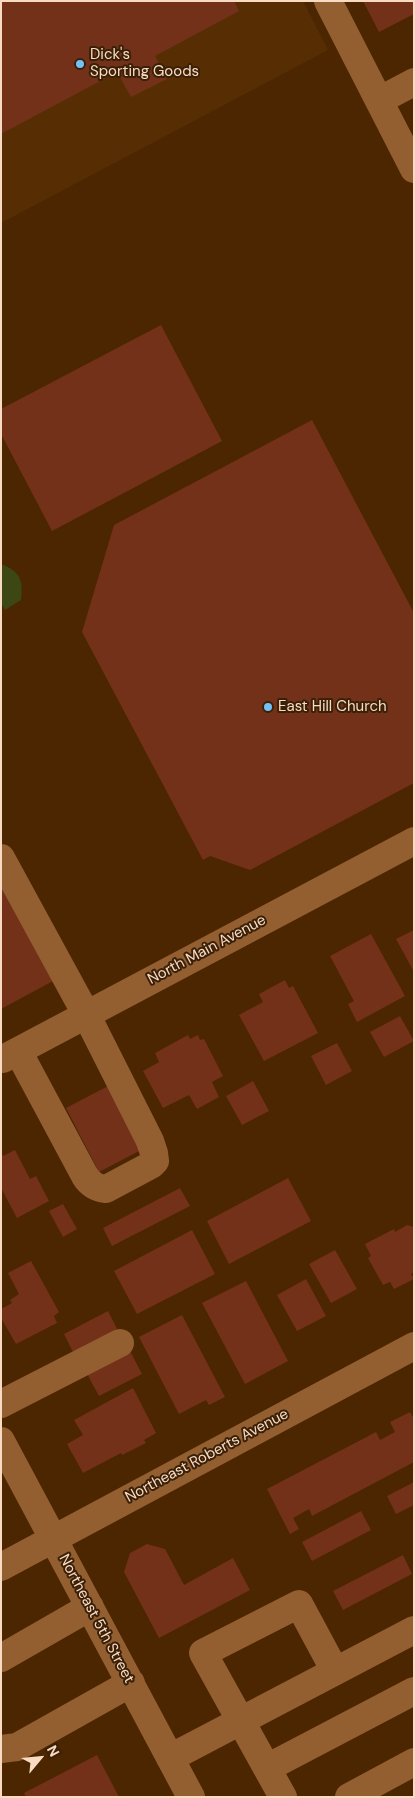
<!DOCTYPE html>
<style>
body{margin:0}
#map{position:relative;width:415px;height:1798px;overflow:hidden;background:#4b2600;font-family:"DM Sans",sans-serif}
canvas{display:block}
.frame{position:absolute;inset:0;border:2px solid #f9dac3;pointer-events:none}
.north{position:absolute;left:15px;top:1733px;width:50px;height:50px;-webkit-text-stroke:4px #3a2007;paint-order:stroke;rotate:62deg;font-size:14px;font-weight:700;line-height:20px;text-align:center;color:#f9dac3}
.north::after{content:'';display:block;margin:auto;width:18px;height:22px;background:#f9dac3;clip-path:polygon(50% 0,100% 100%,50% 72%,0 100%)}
</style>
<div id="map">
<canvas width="415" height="1798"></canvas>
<div class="frame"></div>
<div class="north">N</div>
</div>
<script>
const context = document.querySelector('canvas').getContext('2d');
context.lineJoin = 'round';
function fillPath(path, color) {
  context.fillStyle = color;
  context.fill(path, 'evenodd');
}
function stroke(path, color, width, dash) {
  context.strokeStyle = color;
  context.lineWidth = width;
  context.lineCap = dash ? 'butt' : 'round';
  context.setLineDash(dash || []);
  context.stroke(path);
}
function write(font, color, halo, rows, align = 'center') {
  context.font = font + ' "DM Sans",sans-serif';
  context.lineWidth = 4;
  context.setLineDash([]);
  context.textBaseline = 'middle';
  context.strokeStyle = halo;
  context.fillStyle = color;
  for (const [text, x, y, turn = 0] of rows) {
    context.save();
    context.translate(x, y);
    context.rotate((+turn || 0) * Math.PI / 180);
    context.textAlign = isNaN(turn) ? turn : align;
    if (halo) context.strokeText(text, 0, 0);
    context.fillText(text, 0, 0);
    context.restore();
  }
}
fillPath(new Path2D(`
 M 1,1 L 303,1 L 328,50 L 1,223 Z`), '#572e04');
fillPath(new Path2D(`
 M 1,564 C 21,572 23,580 21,600 L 5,610 L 1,603 Z`), '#3d4713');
fillPath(new Path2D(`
 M 1,1 L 234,1 L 239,11 L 155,56 L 167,79 L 131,97 L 117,72 L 1,134 Z
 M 363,1 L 414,1 L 414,14 L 379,32 Z
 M 161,325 L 222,441 L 52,531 L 1,434 L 1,409 Z
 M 312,420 L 414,613 L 414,783 L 250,870 L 210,856 L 203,860 L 82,632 L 114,525 Z
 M 1,883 L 53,981 L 1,1009 Z
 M 414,930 L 414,972 L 396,939 Z
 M 371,934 L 405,996 L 357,1022 L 348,1004 L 354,1001 L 330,956 Z
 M 285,980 L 289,988 L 293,986 L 318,1033 L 264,1061 L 239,1015 L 263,1002 L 259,994 Z
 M 400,1016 L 414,1041 L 384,1057 L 370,1032 Z
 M 188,1035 L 190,1039 L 198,1035 L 200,1040 L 204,1039 L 223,1076 L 212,1082 L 219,1097 L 197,1109 L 189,1095 L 163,1108 L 143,1071 L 159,1062 L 155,1053 Z
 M 337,1043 L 352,1071 L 326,1085 L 311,1056 Z
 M 253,1081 L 269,1111 L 242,1125 L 226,1096 Z
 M 110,1085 L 143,1149 L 99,1172 L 66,1108 Z
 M 15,1150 L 30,1179 L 36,1176 L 49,1201 L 17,1218 L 1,1188 L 1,1152 L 3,1156 Z
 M 288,1178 L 311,1221 L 229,1264 L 207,1221 Z
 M 180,1188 L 190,1206 L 112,1246 L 103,1228 Z
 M 63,1204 L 77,1229 L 63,1237 L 49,1211 Z
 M 407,1225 L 414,1227 L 414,1272 L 411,1274 L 414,1279 L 394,1289 L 390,1282 L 383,1285 L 368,1258 L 371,1256 L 365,1244 L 394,1229 L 395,1232 Z
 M 192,1230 L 215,1274 L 137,1314 L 114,1271 Z
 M 335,1250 L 357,1289 L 331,1303 L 309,1264 Z
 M 31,1261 L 59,1312 L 54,1316 L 57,1323 L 16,1344 L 1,1318 L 1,1309 L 12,1303 L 10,1300 L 19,1294 L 8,1273 Z
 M 306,1279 L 326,1316 L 297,1331 L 277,1295 Z
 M 246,1281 L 288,1361 L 245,1384 L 202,1303 Z
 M 108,1311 L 120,1335 L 76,1358 L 64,1334 Z
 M 182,1315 L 225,1397 L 209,1405 L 206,1400 L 179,1414 L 139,1337 Z
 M 130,1351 L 142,1374 L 99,1396 L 87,1374 Z
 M 133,1388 L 156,1433 L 144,1440 L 146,1443 L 122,1455 L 121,1453 L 83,1473 L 67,1444 L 83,1435 L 74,1420 Z
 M 410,1412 L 414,1419 L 414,1462 L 312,1516 L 309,1509 L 293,1518 L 299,1529 L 290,1534 L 267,1489 L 376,1432 L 380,1440 L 395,1432 L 390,1422 Z
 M 414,1482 L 414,1505 L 396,1514 L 387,1496 Z
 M 361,1511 L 371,1530 L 312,1561 L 302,1542 Z
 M 147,1544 L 165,1549 L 184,1585 L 233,1558 L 250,1590 L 159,1638 L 124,1572 L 130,1553 Z
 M 403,1555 L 412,1574 L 343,1610 L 333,1591 Z
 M 97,1755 L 119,1797 L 26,1797 L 24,1793 Z`), '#733119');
stroke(new Path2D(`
 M 328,1 L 414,169
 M 380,100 L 414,82
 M 1,858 L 86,1014 L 150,1141 L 154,1153 L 155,1161 L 151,1165 L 106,1189 C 96,1188 90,1184 85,1176 L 18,1051
 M 3,1059 L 414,841
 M 1,1404 L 120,1343
 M 1,1441 L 191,1797
 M 1,1567 L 414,1346
 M 1,1658 L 90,1607
 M 1,1749 L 17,1747 L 131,1683
 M 170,1758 L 414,1630
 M 267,1768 L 414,1691
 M 283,1797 L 203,1653 L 299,1604 L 335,1671
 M 349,1797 L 414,1762`), '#935f31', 28);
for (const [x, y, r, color] of [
 [80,64,5,"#73c1f5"],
 [268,707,5,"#73c1f5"]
]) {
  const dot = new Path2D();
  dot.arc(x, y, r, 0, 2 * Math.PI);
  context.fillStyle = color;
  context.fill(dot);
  stroke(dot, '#3a2007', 2);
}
write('15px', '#f9dac3', '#3a2007', [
 ["Dick's",90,55],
 ["Sporting Goods",90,72],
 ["East Hill Church",278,707]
], 'left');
write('15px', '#f9dac3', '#3a2007', [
 ["North Main Avenue",207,950,-28],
 ["Northeast Roberts Avenue",207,1456,-28],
 ["Northeast 5th Street",96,1619,62]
]);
</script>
